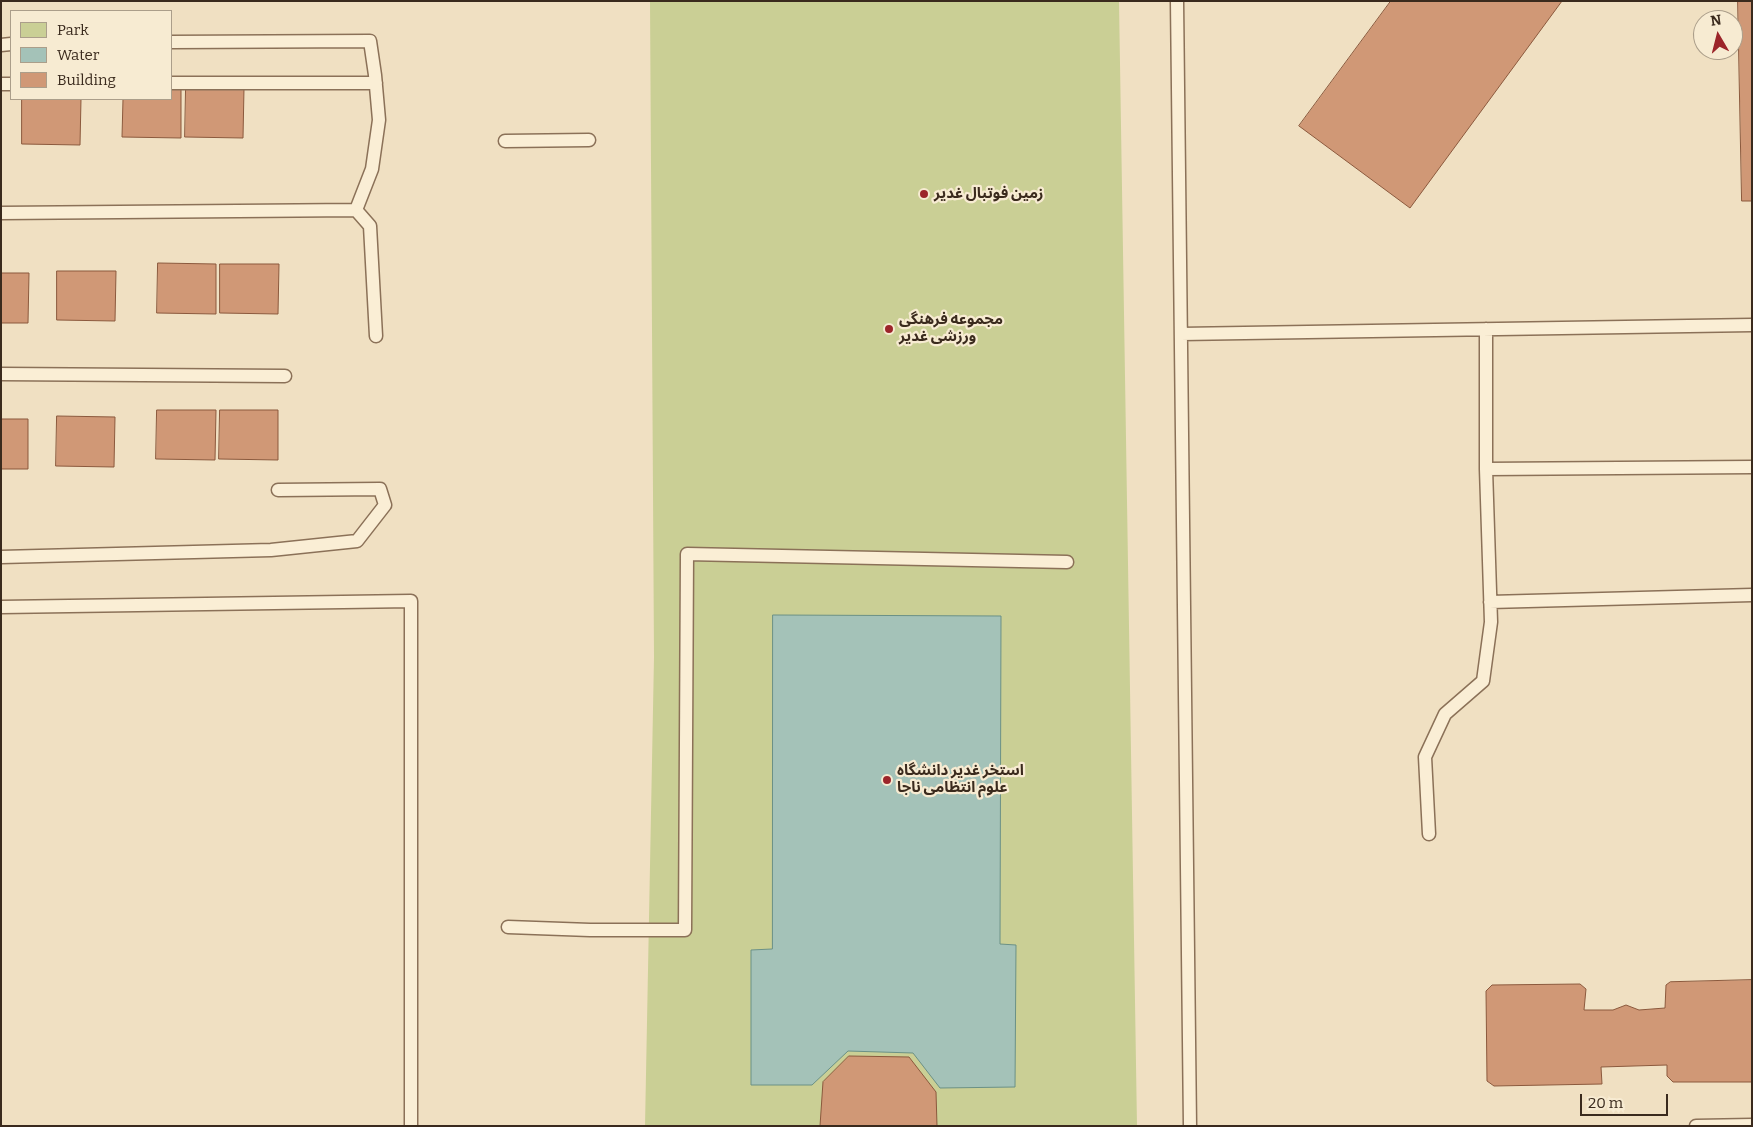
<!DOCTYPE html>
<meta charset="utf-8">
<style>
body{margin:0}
#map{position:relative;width:1753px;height:1127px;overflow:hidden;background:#f0e0c2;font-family:Bitter,serif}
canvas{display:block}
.frame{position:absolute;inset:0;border:2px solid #3a2a1d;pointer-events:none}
.legend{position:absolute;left:10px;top:10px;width:162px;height:90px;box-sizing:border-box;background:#f7ebd2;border:1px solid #ab9e8a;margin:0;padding:6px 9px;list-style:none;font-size:15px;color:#3a2a1d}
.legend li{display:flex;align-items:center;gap:10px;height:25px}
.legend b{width:25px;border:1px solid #ab9e8a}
.north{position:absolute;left:1693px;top:10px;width:50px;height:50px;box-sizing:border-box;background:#f7ebd2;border:1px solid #ab9e8a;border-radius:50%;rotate:352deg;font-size:14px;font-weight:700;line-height:20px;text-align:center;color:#3a2a1d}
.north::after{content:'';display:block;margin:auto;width:18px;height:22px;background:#9c252a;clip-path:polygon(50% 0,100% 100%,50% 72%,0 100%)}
.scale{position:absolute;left:1580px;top:1094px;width:88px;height:22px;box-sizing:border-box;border:2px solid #3a2a1d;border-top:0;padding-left:6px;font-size:15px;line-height:18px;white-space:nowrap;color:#3a2a1d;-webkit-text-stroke:4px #f7ebd2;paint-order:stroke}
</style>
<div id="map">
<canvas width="1753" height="1127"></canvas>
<div class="frame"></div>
<ul class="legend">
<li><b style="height:14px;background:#cacf95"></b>Park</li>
<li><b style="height:14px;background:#a4c2b8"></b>Water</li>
<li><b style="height:14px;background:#d09876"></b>Building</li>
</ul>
<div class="north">N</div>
<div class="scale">20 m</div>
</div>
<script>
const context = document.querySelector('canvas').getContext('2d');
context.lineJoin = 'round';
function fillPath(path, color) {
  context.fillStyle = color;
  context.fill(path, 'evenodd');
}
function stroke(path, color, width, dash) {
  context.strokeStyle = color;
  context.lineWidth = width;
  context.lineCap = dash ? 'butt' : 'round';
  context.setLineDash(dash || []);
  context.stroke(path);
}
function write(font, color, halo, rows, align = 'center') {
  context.font = font + ' Bitter,"Noto Sans Arabic",serif';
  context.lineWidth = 4.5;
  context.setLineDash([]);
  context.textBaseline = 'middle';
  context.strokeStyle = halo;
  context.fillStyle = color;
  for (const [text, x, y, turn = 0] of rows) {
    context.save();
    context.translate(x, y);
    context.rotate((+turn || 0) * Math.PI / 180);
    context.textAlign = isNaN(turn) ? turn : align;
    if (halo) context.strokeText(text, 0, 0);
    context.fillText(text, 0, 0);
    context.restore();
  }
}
fillPath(new Path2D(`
 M 650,1 L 1119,1 L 1137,1126 L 645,1126 L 654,657 Z`), '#cacf95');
const water = new Path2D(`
 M 773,615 L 1001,616 L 1000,944 L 1016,945 L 1015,1087 L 940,1088 L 913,1053 L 848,1051 L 812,1085 L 751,1085 L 751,950 L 772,949 Z`);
fillPath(water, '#a4c2b8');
stroke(water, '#6b9186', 1);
const building = new Path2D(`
 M 1391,1 L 1562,1 L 1410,208 L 1299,126 Z
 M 1738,1 L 1752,1 L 1752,201 L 1742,201 Z
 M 186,87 L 244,88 L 243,138 L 185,137 Z
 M 171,88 L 181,88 L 181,138 L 122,137 L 123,99 L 171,99 Z
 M 22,99 L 81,99 L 80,145 L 22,144 Z
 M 158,263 L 216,264 L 216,314 L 157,313 Z
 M 220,264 L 279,264 L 278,314 L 220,313 Z
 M 57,271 L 116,271 L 115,321 L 57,320 Z
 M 1,273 L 29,273 L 28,323 L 1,323 Z
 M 157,410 L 216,410 L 215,460 L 156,459 Z
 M 220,410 L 278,410 L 278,460 L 219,459 Z
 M 57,416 L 115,417 L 114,467 L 56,466 Z
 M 1,419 L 28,419 L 28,469 L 1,469 Z
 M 1752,980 L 1752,1082 L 1673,1082 L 1667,1076 L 1667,1065 L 1601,1067 L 1602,1084 L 1494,1086 L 1487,1081 L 1486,991 L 1492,985 L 1580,984 L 1586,989 L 1584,1010 L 1613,1010 L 1626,1005 L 1639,1010 L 1665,1008 L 1666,985 L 1670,982 Z
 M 849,1056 L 909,1057 L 936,1092 L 937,1126 L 820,1126 L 823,1082 Z`);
fillPath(building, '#d09876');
stroke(building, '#8b593d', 1);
const lane = new Path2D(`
 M 1177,1 L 1190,1126
 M 171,42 L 370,41 L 375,75 L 379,120 L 372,169 L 356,210
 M 1,45 L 11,44
 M 171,83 L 376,83
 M 1,84 L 11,84
 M 505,141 L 589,140
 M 356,210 L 370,226 L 376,336
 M 1,213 L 356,210
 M 1486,329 L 1486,469 L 1752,467
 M 1181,334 L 1752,325
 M 1,374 L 285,376
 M 1,557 L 271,550 L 357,541 L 385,505 L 380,489 L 278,490
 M 1490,602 L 1752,595
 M 1,607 L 411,601 L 411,1126
 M 1429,834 L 1425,757 L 1445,714 L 1483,681 L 1491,622 L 1486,469
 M 508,927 L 590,930 L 685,930 L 687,554 L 1067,562
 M 1696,1126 L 1752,1125`);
stroke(lane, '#8b7158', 15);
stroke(lane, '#faeed5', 12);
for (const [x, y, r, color] of [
 [924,194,5,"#9c252a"],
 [889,329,5,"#9c252a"],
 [887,780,5,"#9c252a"]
]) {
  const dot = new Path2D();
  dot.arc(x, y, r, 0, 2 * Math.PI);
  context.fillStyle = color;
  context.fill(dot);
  stroke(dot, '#f7ebd2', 2);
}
write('bold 15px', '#3a2a1d', '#f7ebd2', [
 ["زمین فوتبال غدیر",934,194],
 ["مجموعه فرهنگی",899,320],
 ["ورزشی غدیر",899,337],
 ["استخر غدیر دانشگاه",897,771],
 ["علوم انتظامی ناجا",897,788]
], 'left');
</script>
